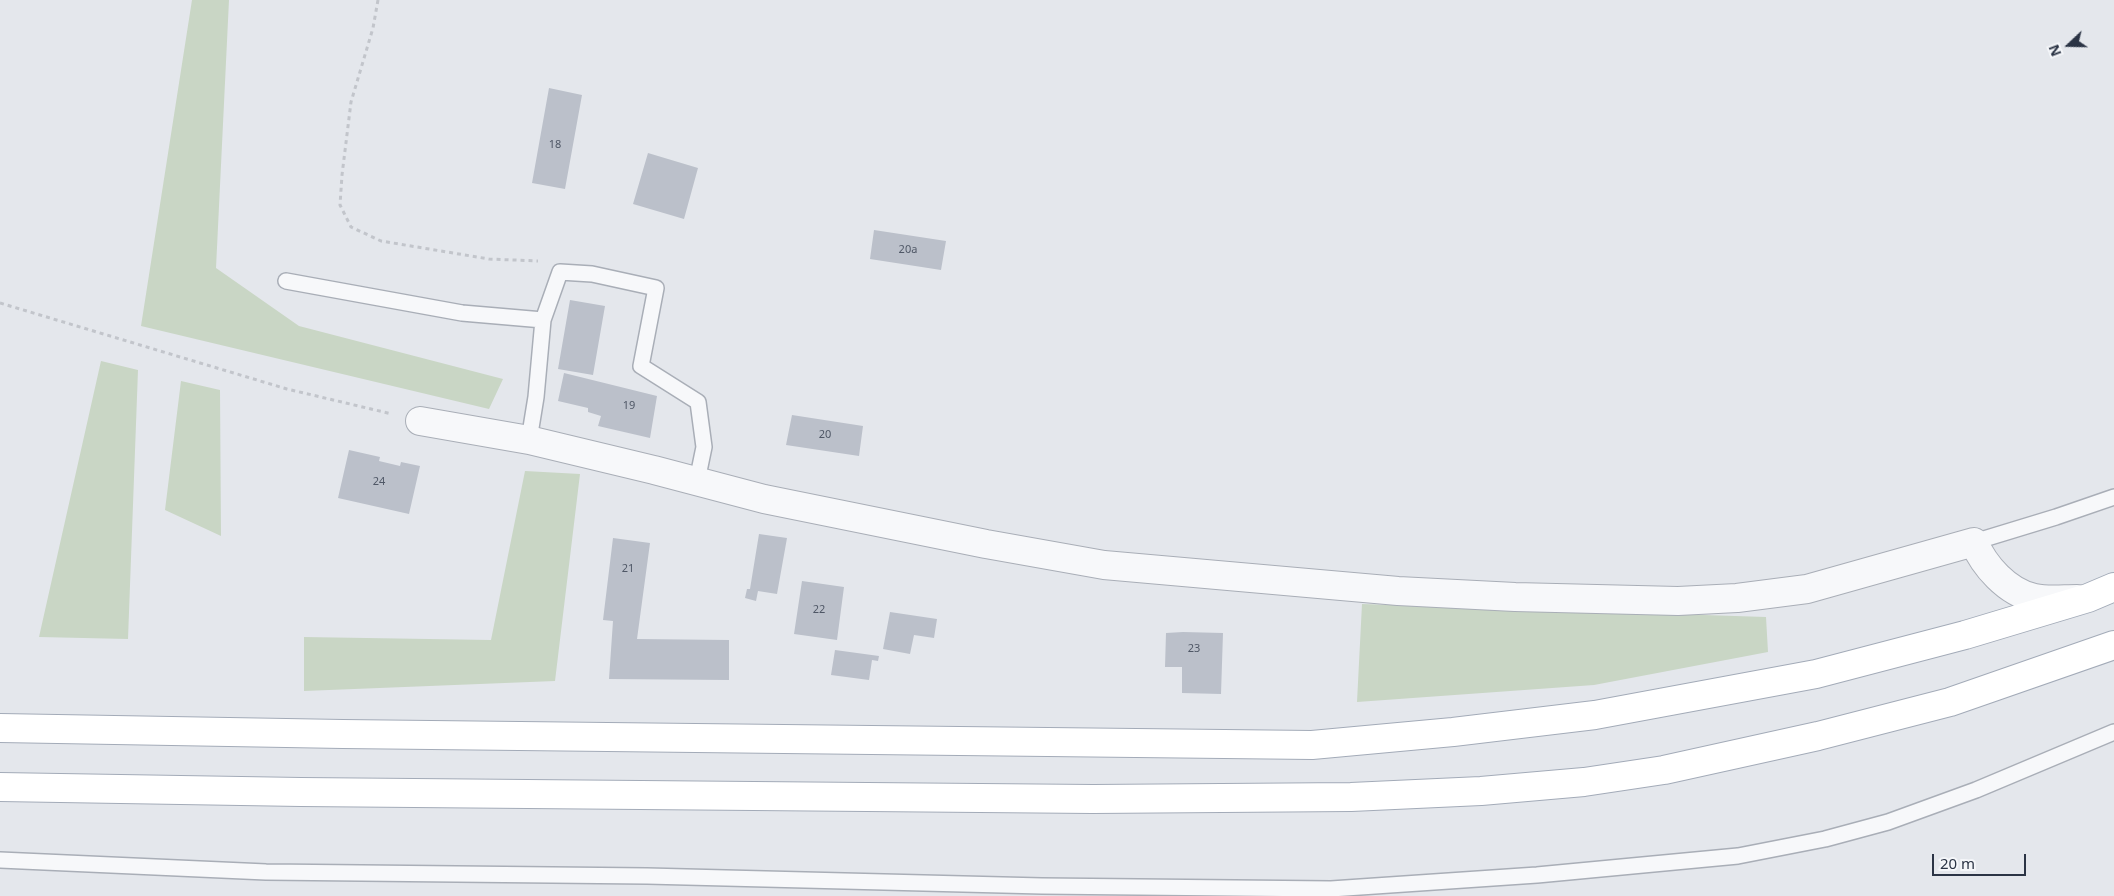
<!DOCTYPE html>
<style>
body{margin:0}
#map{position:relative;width:2114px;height:896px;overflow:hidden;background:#e4e7ec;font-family:"Noto Sans",sans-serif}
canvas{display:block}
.north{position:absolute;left:2044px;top:20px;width:50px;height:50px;-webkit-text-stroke:4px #f4f6f9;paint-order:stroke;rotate:249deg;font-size:14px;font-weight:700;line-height:20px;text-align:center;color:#2b3445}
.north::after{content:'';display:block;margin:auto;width:18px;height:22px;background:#2b3445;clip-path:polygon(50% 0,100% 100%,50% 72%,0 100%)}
.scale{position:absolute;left:1932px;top:854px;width:94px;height:22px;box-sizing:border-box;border:2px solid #2b3445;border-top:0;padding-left:6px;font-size:15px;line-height:18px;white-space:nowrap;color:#2b3445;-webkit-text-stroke:4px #f4f6f9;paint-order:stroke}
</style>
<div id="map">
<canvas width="2114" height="896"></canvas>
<div class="north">N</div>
<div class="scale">20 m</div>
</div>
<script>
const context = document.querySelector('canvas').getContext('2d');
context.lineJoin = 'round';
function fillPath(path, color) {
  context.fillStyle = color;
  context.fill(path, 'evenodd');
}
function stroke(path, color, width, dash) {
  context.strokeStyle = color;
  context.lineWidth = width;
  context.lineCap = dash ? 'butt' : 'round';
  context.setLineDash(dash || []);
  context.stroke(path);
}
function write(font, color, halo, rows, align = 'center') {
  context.font = font + ' "Noto Sans",sans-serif';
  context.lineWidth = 4.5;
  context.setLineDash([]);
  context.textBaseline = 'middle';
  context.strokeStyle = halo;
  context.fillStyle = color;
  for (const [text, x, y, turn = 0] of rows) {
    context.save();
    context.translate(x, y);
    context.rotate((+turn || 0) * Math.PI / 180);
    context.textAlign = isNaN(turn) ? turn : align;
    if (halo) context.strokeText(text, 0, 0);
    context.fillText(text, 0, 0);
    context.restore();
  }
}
fillPath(new Path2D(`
 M 192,0 L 229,0 L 216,268 L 299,326 L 503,379 L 489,409 L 141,326 Z
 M 101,361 L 138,370 L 128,639 L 39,637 Z
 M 181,381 L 220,390 L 221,536 L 165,510 Z
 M 525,471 L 580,474 L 555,681 L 304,691 L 304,637 L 491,640 Z
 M 1362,604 L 1766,617 L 1768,652 L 1594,685 L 1357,702 Z`), '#c9d6c5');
fillPath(new Path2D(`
 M 549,88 L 582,95 L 565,189 L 532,183 Z
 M 648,153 L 698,168 L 684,219 L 633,204 Z
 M 874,230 L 946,241 L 941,270 L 870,259 Z
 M 570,300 L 605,306 L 593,375 L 558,369 Z
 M 564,373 L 657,396 L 650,438 L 598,426 L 601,416 L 588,412 L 588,408 L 558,401 Z
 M 792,415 L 863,426 L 859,456 L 786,445 Z
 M 349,450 L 380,457 L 379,461 L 400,466 L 401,462 L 420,466 L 409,514 L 338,498 Z
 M 759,534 L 787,538 L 777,594 L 758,591 L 756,601 L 745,598 L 747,589 L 750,589 Z
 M 613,538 L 650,543 L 637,639 L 729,640 L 729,680 L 609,679 L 613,621 L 603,620 Z
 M 802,581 L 844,587 L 837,640 L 794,634 Z
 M 890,612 L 937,619 L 934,638 L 914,635 L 910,654 L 883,649 Z
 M 1183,632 L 1223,633 L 1221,694 L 1182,693 L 1182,667 L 1165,667 L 1166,633 Z
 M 835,650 L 879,656 L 878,661 L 872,660 L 869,680 L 831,675 Z`), '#bbc0ca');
const service = new Path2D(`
 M 286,281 L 462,313 L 543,320
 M 529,440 L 536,397 L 543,320 L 560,272 L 592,274 L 656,288 L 641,366 L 698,402 L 704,447 L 697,481
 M 1974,542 L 2056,517 L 2114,497
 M 0,860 L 266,872 L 647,876 L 1042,886 L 1331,889 L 1537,875 L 1738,856 L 1825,839 L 1888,822 L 1976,790 L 2114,732`);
const minor = new Path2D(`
 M 420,421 L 529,440 L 654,470 L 764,499 L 986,544 L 1104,565 L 1398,591 L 1515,597 L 1678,601 L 1737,598 L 1807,589 L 1974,542 C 1984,566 2007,592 2034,598 C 2048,601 2063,599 2077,599`);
const primary = new Path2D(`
 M 0,728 L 343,734 L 1312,745 L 1453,732 L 1595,715 L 1816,674 L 1965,635 L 2088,598 L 2114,587
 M 0,787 L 301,792 L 1093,799 L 1351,797 L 1481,791 L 1584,782 L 1664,770 L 1818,736 L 1950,702 L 2114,645`);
stroke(service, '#a9aeb7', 18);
stroke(minor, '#a9aeb7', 30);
stroke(primary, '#a3abb8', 30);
stroke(new Path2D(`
 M 378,0 L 373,28 L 351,102 L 342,175 L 340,205 L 351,227 L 381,241 L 489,259 L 538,261
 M 0,303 L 287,389 L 392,414`), '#c2c5cb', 3, [4, 4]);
stroke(service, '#f7f8fa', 15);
stroke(minor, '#f7f8fa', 28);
stroke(primary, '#fff', 28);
write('11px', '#4f5766', null, [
 ["18",555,145],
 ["20a",908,250],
 ["19",629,406],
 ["20",825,435],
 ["24",379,482],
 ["21",628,569],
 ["22",819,610],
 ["23",1194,649]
]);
</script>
